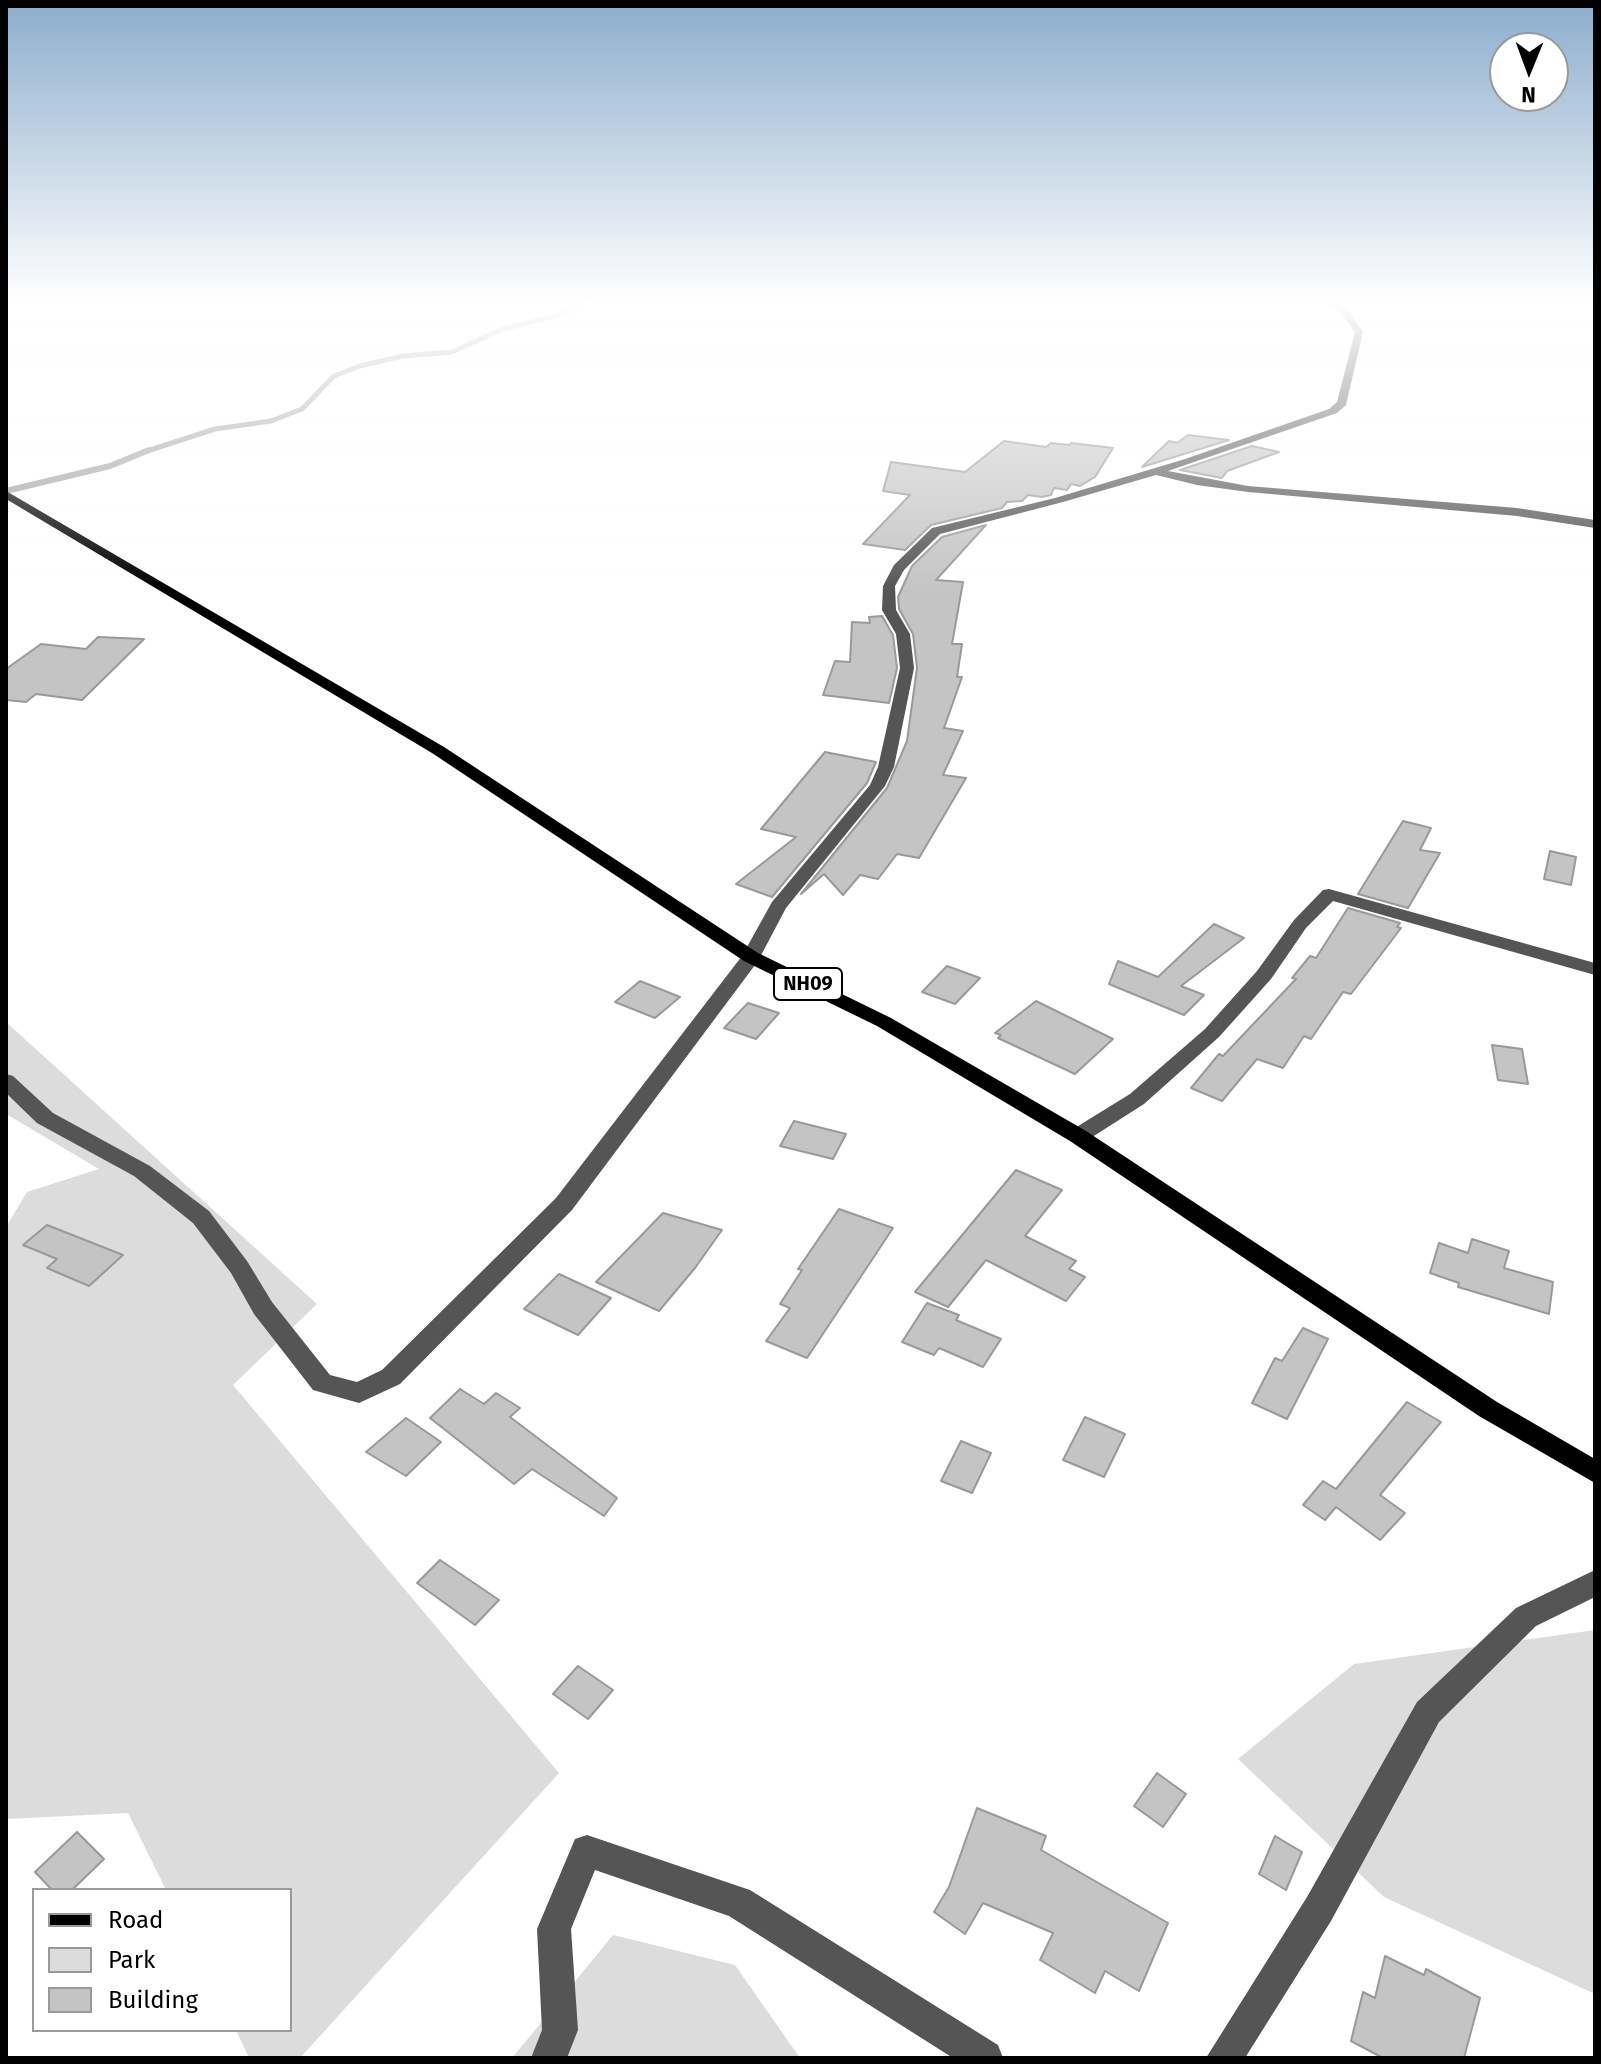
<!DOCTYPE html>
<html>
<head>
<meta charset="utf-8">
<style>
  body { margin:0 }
  #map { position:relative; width:1601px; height:2064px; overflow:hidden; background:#fff; font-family:"Fira Sans",sans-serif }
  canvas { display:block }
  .frame { position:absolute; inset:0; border:8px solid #000; pointer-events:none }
  .legend { position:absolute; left:32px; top:1888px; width:260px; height:144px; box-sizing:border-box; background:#fff; border:2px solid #999; margin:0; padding:10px 14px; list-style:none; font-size:24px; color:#000 }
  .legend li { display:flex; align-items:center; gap:16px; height:40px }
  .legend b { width:40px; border:2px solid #999 }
  .north { position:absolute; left:1489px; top:32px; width:80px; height:80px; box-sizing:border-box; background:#fff; border:2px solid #999; border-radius:50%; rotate:181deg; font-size:22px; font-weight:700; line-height:32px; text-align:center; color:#000 }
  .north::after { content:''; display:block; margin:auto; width:28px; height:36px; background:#000; clip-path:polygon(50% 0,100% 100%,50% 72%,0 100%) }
</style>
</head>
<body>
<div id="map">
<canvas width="1601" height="2064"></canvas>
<div class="frame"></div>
<ul class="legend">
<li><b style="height:10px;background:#000"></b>Road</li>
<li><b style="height:22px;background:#dcdcdc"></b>Park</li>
<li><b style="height:22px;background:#c4c4c4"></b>Building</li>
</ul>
<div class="north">N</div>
</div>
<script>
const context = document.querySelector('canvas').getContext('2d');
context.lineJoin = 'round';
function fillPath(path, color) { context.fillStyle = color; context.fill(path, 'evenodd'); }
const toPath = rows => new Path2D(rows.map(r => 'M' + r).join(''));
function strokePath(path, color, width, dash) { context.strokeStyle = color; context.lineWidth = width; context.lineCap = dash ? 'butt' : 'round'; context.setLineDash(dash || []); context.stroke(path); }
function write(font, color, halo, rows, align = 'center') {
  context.font = font + ' "Fira Sans",sans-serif'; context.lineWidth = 7; context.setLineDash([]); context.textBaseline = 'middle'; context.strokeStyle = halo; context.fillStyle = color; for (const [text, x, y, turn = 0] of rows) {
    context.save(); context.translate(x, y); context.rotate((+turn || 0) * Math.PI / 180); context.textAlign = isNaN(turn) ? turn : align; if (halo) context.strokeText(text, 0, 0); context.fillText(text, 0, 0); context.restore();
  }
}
fillPath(toPath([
  [6,1022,317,1304,233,1385,559,1773,300,2058,249,2058,236,2030,290,2030,290,1890,166,1890,128,1813,6,1819,6,1227,27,1192,99,1169,6,1114],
  [1595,1630,1595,1994,1384,1897,1238,1759,1354,1664],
  [613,1935,735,1965,800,2058,512,2058]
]), '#dcdcdc');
strokePath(toPath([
  [144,452,215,429,271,421,302,409,334,376,360,366,403,356,452,352,503,329,558,315,584,303]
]), '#a3a3a3', 5);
strokePath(toPath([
  [6,491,110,466,149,450]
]), '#a3a3a3', 6);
const building = toPath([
  [1188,435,1229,440,1142,467,1169,441,1177,443,1188,435],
  [1004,441,1046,447,1051,443,1070,445,1071,443,1113,448,1095,477,1080,486,1071,484,1067,490,1054,488,1051,495,1042,497,1028,495,1022,501,1007,502,1002,508,931,525,905,550,863,544,910,495,883,491,891,462,965,472,1004,441],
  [1252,446,1279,452,1227,471,1222,478,1180,470,1252,446],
  [986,525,936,580,963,582,952,644,962,644,957,677,962,677,944,728,963,731,943,775,966,778,919,858,897,854,878,879,860,875,843,895,824,874,801,894,887,788,907,741,917,668,913,634,899,609,898,597,912,566,942,537,986,525],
  [882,616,893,635,897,668,889,703,823,695,835,661,850,662,852,622,870,623,869,617,882,616],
  [98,637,144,639,82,700,36,694,26,702,6,700,6,669,41,644,86,649,98,637],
  [825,752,876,762,867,783,772,897,736,884,796,837,761,829,825,752],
  [1403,821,1431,828,1420,850,1440,853,1408,908,1358,894,1403,821],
  [1550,851,1576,857,1571,885,1544,879,1550,851],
  [1348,908,1400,923,1397,927,1401,928,1351,994,1343,992,1311,1039,1304,1036,1283,1068,1257,1059,1222,1101,1191,1088,1219,1054,1223,1056,1296,979,1292,978,1310,956,1316,958,1348,908],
  [1214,924,1244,938,1181,986,1204,995,1184,1015,1109,984,1118,961,1158,977,1214,924],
  [947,966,980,978,955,1004,922,992,947,966],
  [640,981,680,997,655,1018,615,1002,640,981],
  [1036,1001,1113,1039,1075,1074,998,1038,1001,1035,995,1033,1036,1001],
  [748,1003,779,1013,756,1039,724,1028,748,1003],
  [1492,1045,1522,1049,1528,1084,1498,1080,1492,1045],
  [794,1121,846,1134,833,1159,780,1146,794,1121],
  [1016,1170,1062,1190,1025,1236,1076,1261,1069,1269,1085,1277,1066,1301,986,1260,948,1307,915,1292,1016,1170],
  [839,1209,893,1228,807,1358,766,1341,790,1308,780,1304,802,1270,798,1269,839,1209],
  [663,1213,722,1230,695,1268,659,1311,596,1282,663,1213],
  [47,1225,123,1255,89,1286,47,1268,57,1259,23,1245,47,1225],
  [1472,1239,1509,1251,1504,1268,1553,1282,1549,1314,1458,1287,1459,1283,1430,1273,1439,1243,1468,1253,1472,1239],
  [559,1274,611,1298,578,1335,524,1309,559,1274],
  [927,1303,959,1315,956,1320,1001,1339,983,1367,939,1348,934,1355,902,1342,927,1303],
  [1303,1328,1328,1339,1287,1419,1252,1403,1275,1358,1282,1361,1303,1328],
  [460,1389,484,1404,496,1393,520,1408,510,1417,617,1498,604,1516,532,1469,514,1484,430,1418,460,1389],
  [1407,1402,1441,1422,1380,1495,1405,1513,1380,1540,1336,1507,1325,1520,1303,1505,1323,1481,1336,1489,1407,1402],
  [1085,1417,1125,1434,1104,1477,1063,1460,1085,1417],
  [406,1418,441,1442,406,1476,366,1452,406,1418],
  [961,1441,991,1453,972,1493,941,1481,961,1441],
  [440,1560,499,1600,475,1625,417,1583,440,1560],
  [578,1666,613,1690,588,1719,553,1694,578,1666],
  [1157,1773,1186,1794,1163,1827,1134,1806,1157,1773],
  [977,1808,1046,1836,1041,1850,1168,1923,1139,1991,1105,1971,1095,1993,1040,1960,1053,1933,983,1903,965,1934,934,1912,949,1887,977,1808],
  [77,1832,104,1859,72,1890,52,1890,35,1872,77,1832],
  [1275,1836,1302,1852,1286,1890,1259,1874,1275,1836],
  [1385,1956,1424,1975,1426,1969,1480,1998,1464,2058,1383,2058,1351,2041,1363,1992,1375,1998,1385,1956]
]);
fillPath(building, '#c4c4c4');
strokePath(building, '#999', 2);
fillPath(toPath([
  [1325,303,1336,303,1348,310,1363,332,1346,405,1337,413,1168,471,1248,486,1517,508,1595,520,1595,528,1517,516,1248,492,1197,485,1156,475,1063,502,940,534,904,570,895,586,896,610,910,634,914,668,894,767,885,786,786,908,758,961,572,1210,400,1384,359,1403,313,1390,254,1314,231,1273,193,1223,134,1176,37,1123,6,1093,6,1074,13,1076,53,1113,150,1166,209,1211,247,1261,272,1302,330,1375,357,1382,382,1370,556,1198,742,956,772,902,870,785,878,767,900,668,896,634,882,610,883,586,894,565,932,528,1055,498,1185,459,1329,409,1337,402,1355,332,1342,314,1325,303],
  [1329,889,1595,963,1595,975,1333,901,1306,928,1271,979,1219,1037,1144,1104,1086,1141,1070,1141,1067,1136,1070,1131,1130,1094,1205,1029,1257,971,1294,920,1323,890,1329,889],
  [1595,1570,1595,1597,1536,1626,1439,1722,1331,1921,1245,2058,1206,2058,1307,1897,1417,1702,1516,1608,1595,1570],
  [587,1835,750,1890,998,2045,1003,2058,953,2058,729,1916,595,1870,571,1929,578,2030,567,2058,531,2058,542,2030,537,1929,575,1839,587,1835]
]), '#555');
fillPath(toPath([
  [6,491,444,747,758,953,891,1018,1086,1131,1497,1402,1595,1459,1595,1483,1479,1416,1070,1141,877,1026,744,961,432,753,6,499,6,491]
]), '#000');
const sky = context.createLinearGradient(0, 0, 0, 592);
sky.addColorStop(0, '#8cadcc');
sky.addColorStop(0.51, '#fff');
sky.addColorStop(1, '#ffffff00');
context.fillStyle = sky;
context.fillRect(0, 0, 1601, 592);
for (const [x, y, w] of [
  [808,984,68]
]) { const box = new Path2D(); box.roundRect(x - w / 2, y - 16, w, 32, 6); context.fillStyle = '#fff'; context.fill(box); strokePath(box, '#000', 2); }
write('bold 20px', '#000', null, [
  ["NH09",808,984]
]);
</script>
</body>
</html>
